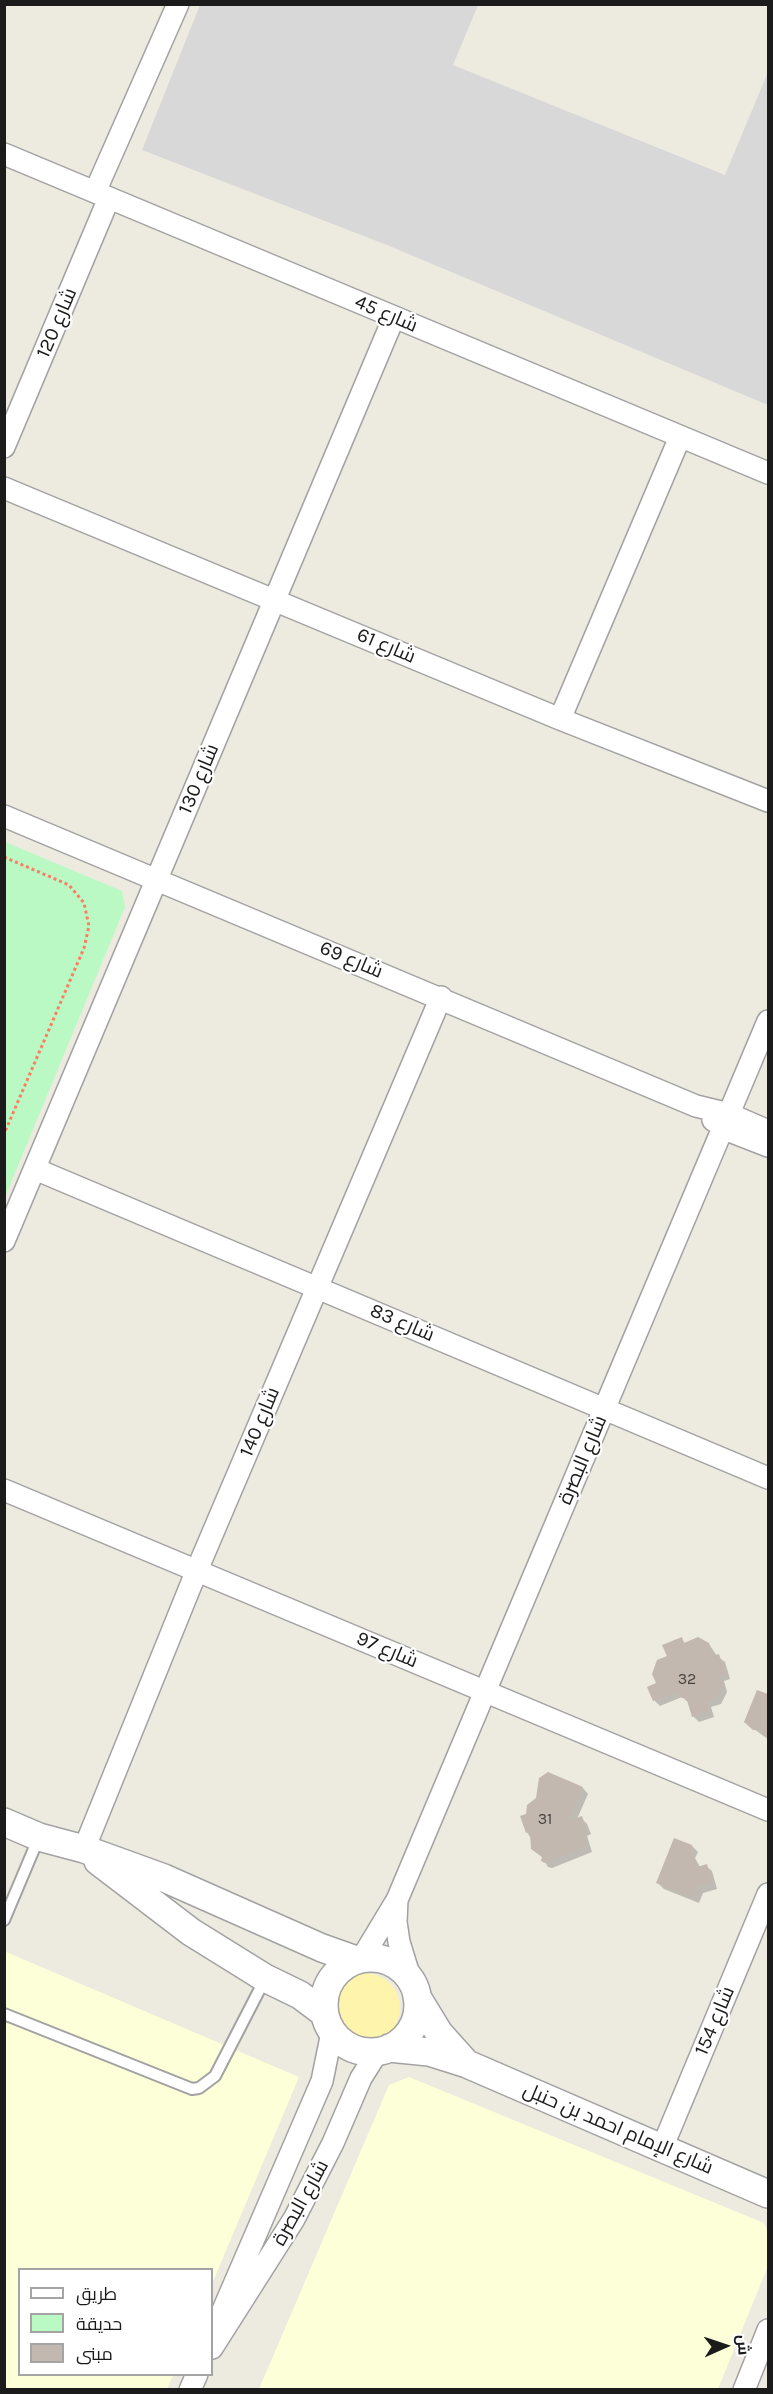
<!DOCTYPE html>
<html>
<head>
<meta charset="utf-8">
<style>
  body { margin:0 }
  #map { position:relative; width:773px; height:2394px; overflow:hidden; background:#edeae0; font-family:Karla,Cairo,sans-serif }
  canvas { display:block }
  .frame { position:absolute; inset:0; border:6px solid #1b1b1b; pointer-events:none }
  .legend { position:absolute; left:18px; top:2268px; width:195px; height:108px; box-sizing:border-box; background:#fff; border:2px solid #a4a4a4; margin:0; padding:8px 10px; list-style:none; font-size:18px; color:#1b1b1b }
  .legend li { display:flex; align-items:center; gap:12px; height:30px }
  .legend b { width:30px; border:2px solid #a4a4a4 }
  .north { position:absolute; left:695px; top:2316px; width:60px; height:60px; -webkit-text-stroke:4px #fff; paint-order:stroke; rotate:87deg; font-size:16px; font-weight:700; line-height:24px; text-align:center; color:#1b1b1b }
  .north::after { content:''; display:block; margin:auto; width:21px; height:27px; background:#1b1b1b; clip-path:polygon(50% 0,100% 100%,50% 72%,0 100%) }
</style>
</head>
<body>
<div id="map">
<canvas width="773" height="2394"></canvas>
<div class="frame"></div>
<ul class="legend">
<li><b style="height:8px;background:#fff"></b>طريق</li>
<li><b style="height:16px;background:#bbf9c4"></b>حديقة</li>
<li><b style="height:16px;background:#c2b8b0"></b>مبنى</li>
</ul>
<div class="north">ش</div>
</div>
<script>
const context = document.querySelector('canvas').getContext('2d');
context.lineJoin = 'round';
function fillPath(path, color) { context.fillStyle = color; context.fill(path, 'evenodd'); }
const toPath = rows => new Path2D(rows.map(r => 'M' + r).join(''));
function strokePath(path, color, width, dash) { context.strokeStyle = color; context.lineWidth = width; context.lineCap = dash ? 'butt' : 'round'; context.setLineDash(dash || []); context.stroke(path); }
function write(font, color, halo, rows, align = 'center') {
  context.font = font + ' Karla,Cairo,sans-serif'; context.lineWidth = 4.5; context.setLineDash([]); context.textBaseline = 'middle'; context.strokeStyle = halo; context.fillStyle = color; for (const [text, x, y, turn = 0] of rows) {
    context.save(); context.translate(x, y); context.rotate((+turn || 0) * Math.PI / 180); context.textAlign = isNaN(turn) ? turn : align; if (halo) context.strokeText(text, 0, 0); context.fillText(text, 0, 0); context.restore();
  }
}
fillPath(toPath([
  [200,5,478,5,453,65,725,175,768,72,768,405,387,245,142,150]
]), '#d9d8d8');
fillPath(toPath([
  [4,1951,299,2077,212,2284,212,2270,20,2270,20,2374,173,2375,167,2389,5,2389],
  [409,2077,764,2223,768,2232,768,2266,718,2389,259,2389,389,2085]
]), '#fcffd7');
fillPath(toPath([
  '330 2008a35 35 0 1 1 70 0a35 35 0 1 1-70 0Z'
]), '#fff4ac');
fillPath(toPath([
  [5,842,122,891,125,907,5,1197]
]), '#bbf9c4');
fillPath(toPath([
  [681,1639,686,1644,709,1644,717,1656,725,1662,730,1679,724,1681,727,1692,721,1704,711,1707,714,1717,699,1722,693,1716,690,1704,682,1697,660,1706,654,1700,669,1657],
  [758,1692,768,1696,768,1739,751,1727],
  [583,1788,588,1794,577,1819,581,1818,587,1824,591,1834,587,1836,592,1852,552,1868,548,1867,527,1832],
  [675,1840,692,1846,698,1852,695,1858,700,1867,706,1866,712,1871,717,1889,703,1893,699,1903,664,1889,658,1883]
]), '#0003');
fillPath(toPath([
  [682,1637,684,1643,698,1637,709,1643,713,1656,719,1654,725,1673,719,1675,722,1686,715,1699,706,1701,709,1711,692,1717,686,1697,682,1698,675,1692,653,1701,647,1687,656,1683,652,1674,657,1660,667,1656,662,1645],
  [757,1690,768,1694,767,1737,762,1735,762,1729,753,1730,744,1722],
  [548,1772,583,1787,568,1821,582,1816,586,1828,582,1830,587,1846,545,1863,541,1861,542,1857,531,1849,530,1832,526,1833,520,1816,526,1814,527,1805,536,1798,539,1778],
  [674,1838,692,1845,690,1852,693,1853,697,1867,707,1864,712,1883,697,1887,693,1898,656,1883]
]), '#c2b8b0');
const service = toPath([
  [4,1920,39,1837],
  [4,2014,192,2089,199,2088,215,2076,265,1979]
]);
const minor = toPath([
  [4,154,768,473],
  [95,192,178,4],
  [4,447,109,198],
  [4,488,560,719,768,801],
  [560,719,680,437],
  [4,816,696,1106,729,1114,768,1131],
  [713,1120,732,1132,768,1146],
  [35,1169,768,1478],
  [4,1241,394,317],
  [4,1490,768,1810],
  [84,1849,197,1570,441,997],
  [397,1900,396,1922,399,1942,411,1981],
  [362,1958,397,1900,768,1021],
  [662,2148,768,1894],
  [217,2324,322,2081,332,2032],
  [212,2348,294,2219,333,2143,361,2078,378,2051],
  [190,2390,197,2374],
  [744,2390,768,2330]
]);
const tertiary = toPath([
  [4,1822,39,1837,84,1849,164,1878,322,1948,356,1960],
  [98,1861,191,1932,265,1978,300,1995,324,2013],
  '324 2005a47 47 0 1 1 94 0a47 47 0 1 1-94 0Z',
  [417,1997,439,2033,464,2061],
  [389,2048,429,2052,467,2064,768,2194]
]);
strokePath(service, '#a2a2a2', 14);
strokePath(minor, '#a2a2a2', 24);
strokePath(tertiary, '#a2a2a2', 30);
strokePath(toPath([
  [4,857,69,885,84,903,89,926,84,948,4,1134]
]), '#fb7d64', 3, [3, 3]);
strokePath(service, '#fff', 10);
strokePath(minor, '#fff', 21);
strokePath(tertiary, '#fff', 27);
write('16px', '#454240', null, [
  ["32",687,1679],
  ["31",545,1819]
]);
write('20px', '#1b1b1b', '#fff', [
  ["شارع 45",386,314,23],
  ["شارع 120",57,323,-67],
  ["شارع 61",386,646,23],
  ["شارع 130",199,779,-67],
  ["شارع 69",351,960,23],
  ["شارع 83",402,1323,23],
  ["شارع 140",260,1422,-67],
  ["شارع البصرة",583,1460,-67],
  ["شارع 97",387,1650,23],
  ["شارع 154",715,2021,-67],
  ["شارع الإمام احمد بن حنبل",618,2129,23],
  ["شارع البصرة",301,2203,-61]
]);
</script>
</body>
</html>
